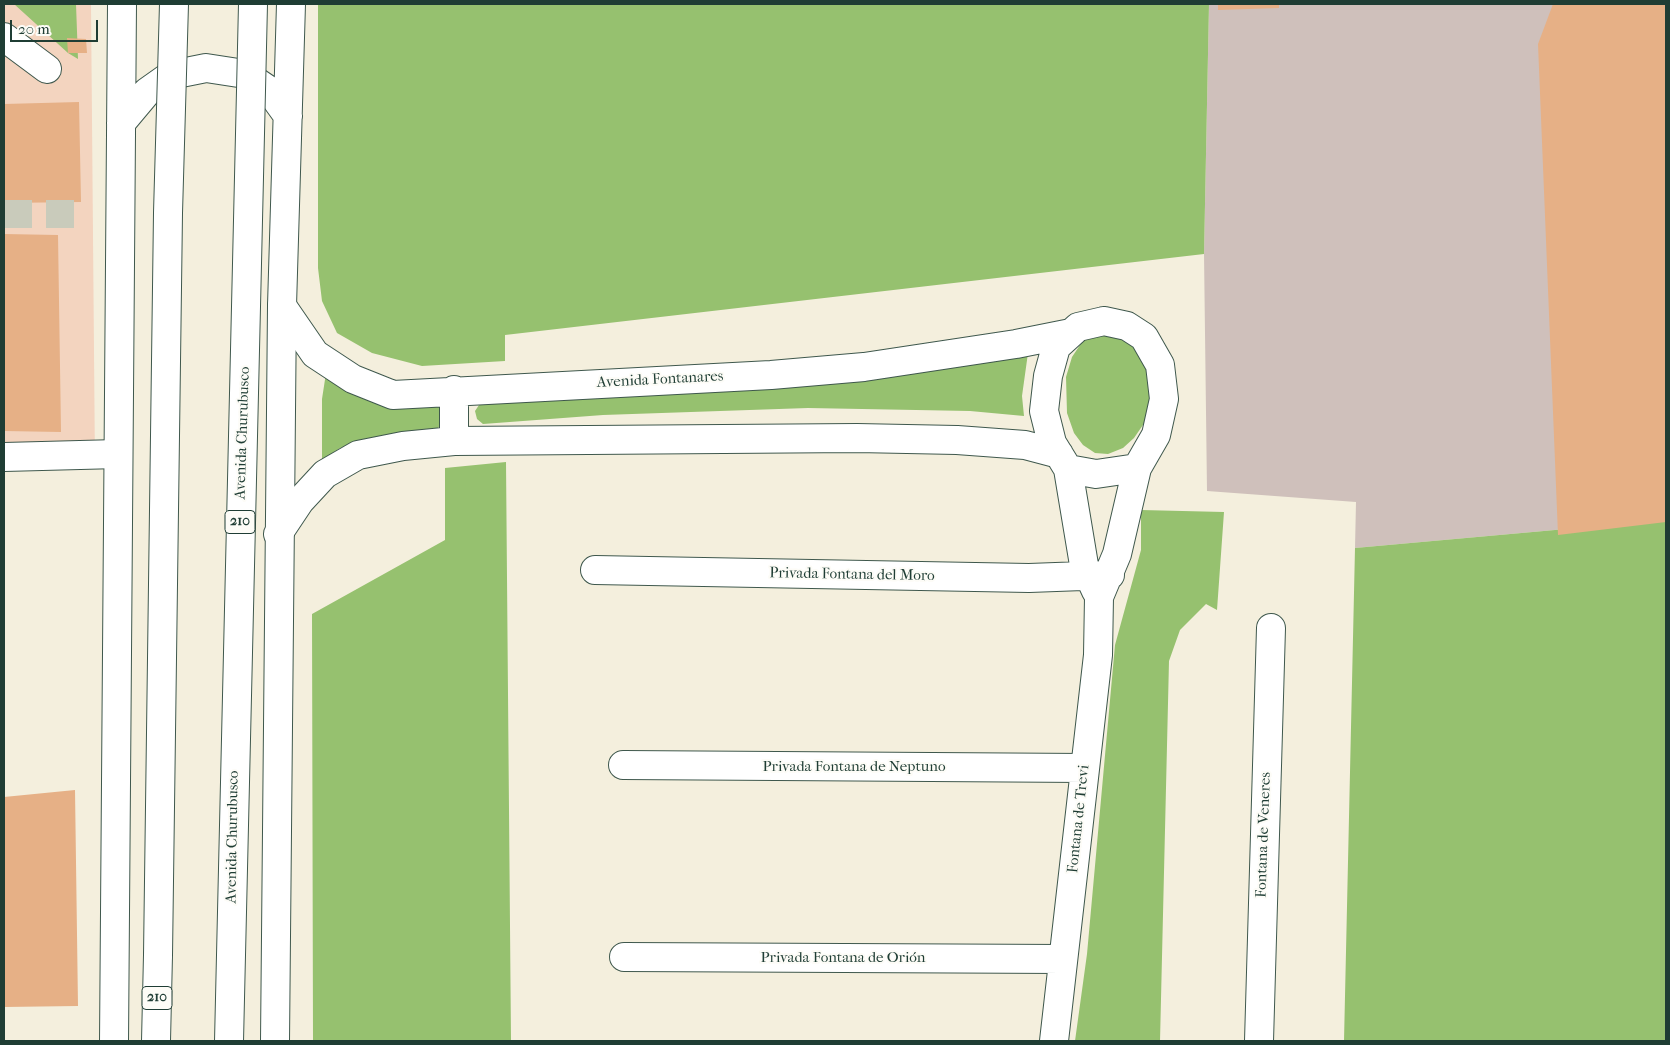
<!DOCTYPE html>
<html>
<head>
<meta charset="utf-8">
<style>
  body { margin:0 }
  #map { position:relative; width:1670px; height:1045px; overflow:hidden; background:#f4efdd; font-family:"IM FELL French Canon",serif }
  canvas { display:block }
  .frame { position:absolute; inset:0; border:5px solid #1f3d34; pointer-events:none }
  .scale { position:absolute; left:10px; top:20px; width:88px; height:22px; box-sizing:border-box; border:2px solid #1f3d34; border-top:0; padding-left:6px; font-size:15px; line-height:18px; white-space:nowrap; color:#1f3d34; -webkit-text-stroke:4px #fdfcf7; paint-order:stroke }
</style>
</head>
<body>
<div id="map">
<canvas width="1670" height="1045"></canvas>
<div class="frame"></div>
<div class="scale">20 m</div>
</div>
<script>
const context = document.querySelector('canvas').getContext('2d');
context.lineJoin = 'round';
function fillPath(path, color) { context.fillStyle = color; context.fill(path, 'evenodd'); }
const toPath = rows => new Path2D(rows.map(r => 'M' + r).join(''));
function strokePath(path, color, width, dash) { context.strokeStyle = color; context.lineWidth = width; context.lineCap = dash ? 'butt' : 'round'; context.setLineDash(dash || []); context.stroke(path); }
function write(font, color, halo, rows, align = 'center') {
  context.font = font + ' "IM FELL French Canon",serif'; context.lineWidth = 4; context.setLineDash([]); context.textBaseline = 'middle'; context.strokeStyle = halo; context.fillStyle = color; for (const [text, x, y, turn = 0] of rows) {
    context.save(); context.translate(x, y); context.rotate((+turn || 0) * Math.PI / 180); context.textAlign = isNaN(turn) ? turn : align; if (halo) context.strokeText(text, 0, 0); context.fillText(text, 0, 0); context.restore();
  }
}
fillPath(toPath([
  [4,4,91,4,95,467,4,466]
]), '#f3d4bf');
fillPath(toPath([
  [1209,4,1666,4,1666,520,1355,548,1356,502,1207,491,1204,254]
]), '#cfc0bb');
fillPath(toPath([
  [14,4,76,4,78,59,68,53],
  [318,4,1209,4,1204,254,505,335,505,361,422,366,372,353,337,333,322,301,318,268],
  [1120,327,1147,363,1152,403,1145,422,1134,438,1123,448,1108,454,1095,453,1083,445,1074,433,1067,413,1066,377,1072,357,1084,339],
  [1028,353,1022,396,1024,416,970,411,808,408,603,415,483,424,477,419,475,411,481,402,534,402,706,392,809,383],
  [326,373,441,405,444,424,436,429,365,440,340,448,322,460,322,399],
  [506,462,511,1041,313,1041,312,614,445,540,445,468],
  [1141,510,1224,512,1217,610,1206,604,1180,630,1169,661,1160,1041,1075,1041,1087,954,1115,645,1141,550],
  [1666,520,1666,1041,1344,1041,1355,548]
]), '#96c16f');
fillPath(toPath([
  [1218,4,1279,4,1279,8,1218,10],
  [1553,4,1666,4,1666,522,1558,535,1538,44],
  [67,38,86,39,87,53,68,53],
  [79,102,81,202,4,203,4,104],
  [4,234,58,235,61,432,4,431],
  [75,790,78,1006,4,1007,4,797]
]), '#e6b086');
strokePath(toPath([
  [4,214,82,214]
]), '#c9cbbb', 28, [28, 14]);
const minor = toPath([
  [4,37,47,69],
  [282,306,315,354,353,379,393,395,771,375,864,367,1016,344,1071,333],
  [1104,321,1127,326,1144,337,1160,365,1164,399,1156,435,1137,468,1096,474,1068,469,1052,443,1044,411,1048,376,1056,347,1078,327,1104,321],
  [454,390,454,441],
  [4,457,118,454],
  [1068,469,1084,565,1096,591],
  [278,534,300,501,325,474,358,455,403,446,454,441,857,438,957,440,1025,445,1059,454],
  [595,570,1029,578,1110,575],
  [623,765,1085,768],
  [624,957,1063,959],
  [1054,1041,1098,655,1099,597,1117,554,1137,468],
  [1259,1041,1271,628]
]);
const major = toPath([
  [121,123,147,92,171,75,206,68,245,74,270,91,288,116],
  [114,1041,122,4],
  [275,1041,282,306,291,4]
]);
const highway = toPath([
  [156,1041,158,955]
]);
strokePath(minor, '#3f584d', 30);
strokePath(major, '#3f584d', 30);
strokePath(highway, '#3f584d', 30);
strokePath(minor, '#fff', 28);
strokePath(major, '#fff', 28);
strokePath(highway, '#fff', 28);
const highwayBridge = toPath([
  [158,955,168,213,174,4],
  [229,1041,253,4]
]);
strokePath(highwayBridge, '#3f584d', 30, []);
strokePath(highwayBridge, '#fff', 28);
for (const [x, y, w] of [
  [240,522,30],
  [157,998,30]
]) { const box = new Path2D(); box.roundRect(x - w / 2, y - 11.5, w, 23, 4); context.fillStyle = '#fdfcf7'; context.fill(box); strokePath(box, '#1f3d34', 1); }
write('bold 14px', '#1f3d34', null, [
  ["210",240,522],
  ["210",157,998]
]);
write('15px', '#1f3d34', '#fdfcf7', [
  ["Avenida Fontanares",660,380,-3],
  ["Avenida Churubusco",243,433,-88],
  ["Privada Fontana del Moro",852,575,1],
  ["Privada Fontana de Neptuno",854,767],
  ["Fontana de Trevi",1079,819,-84],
  ["Fontana de Veneres",1264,835,-88],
  ["Avenida Churubusco",233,837,-89],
  ["Privada Fontana de Orión",843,958]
]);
</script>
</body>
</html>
